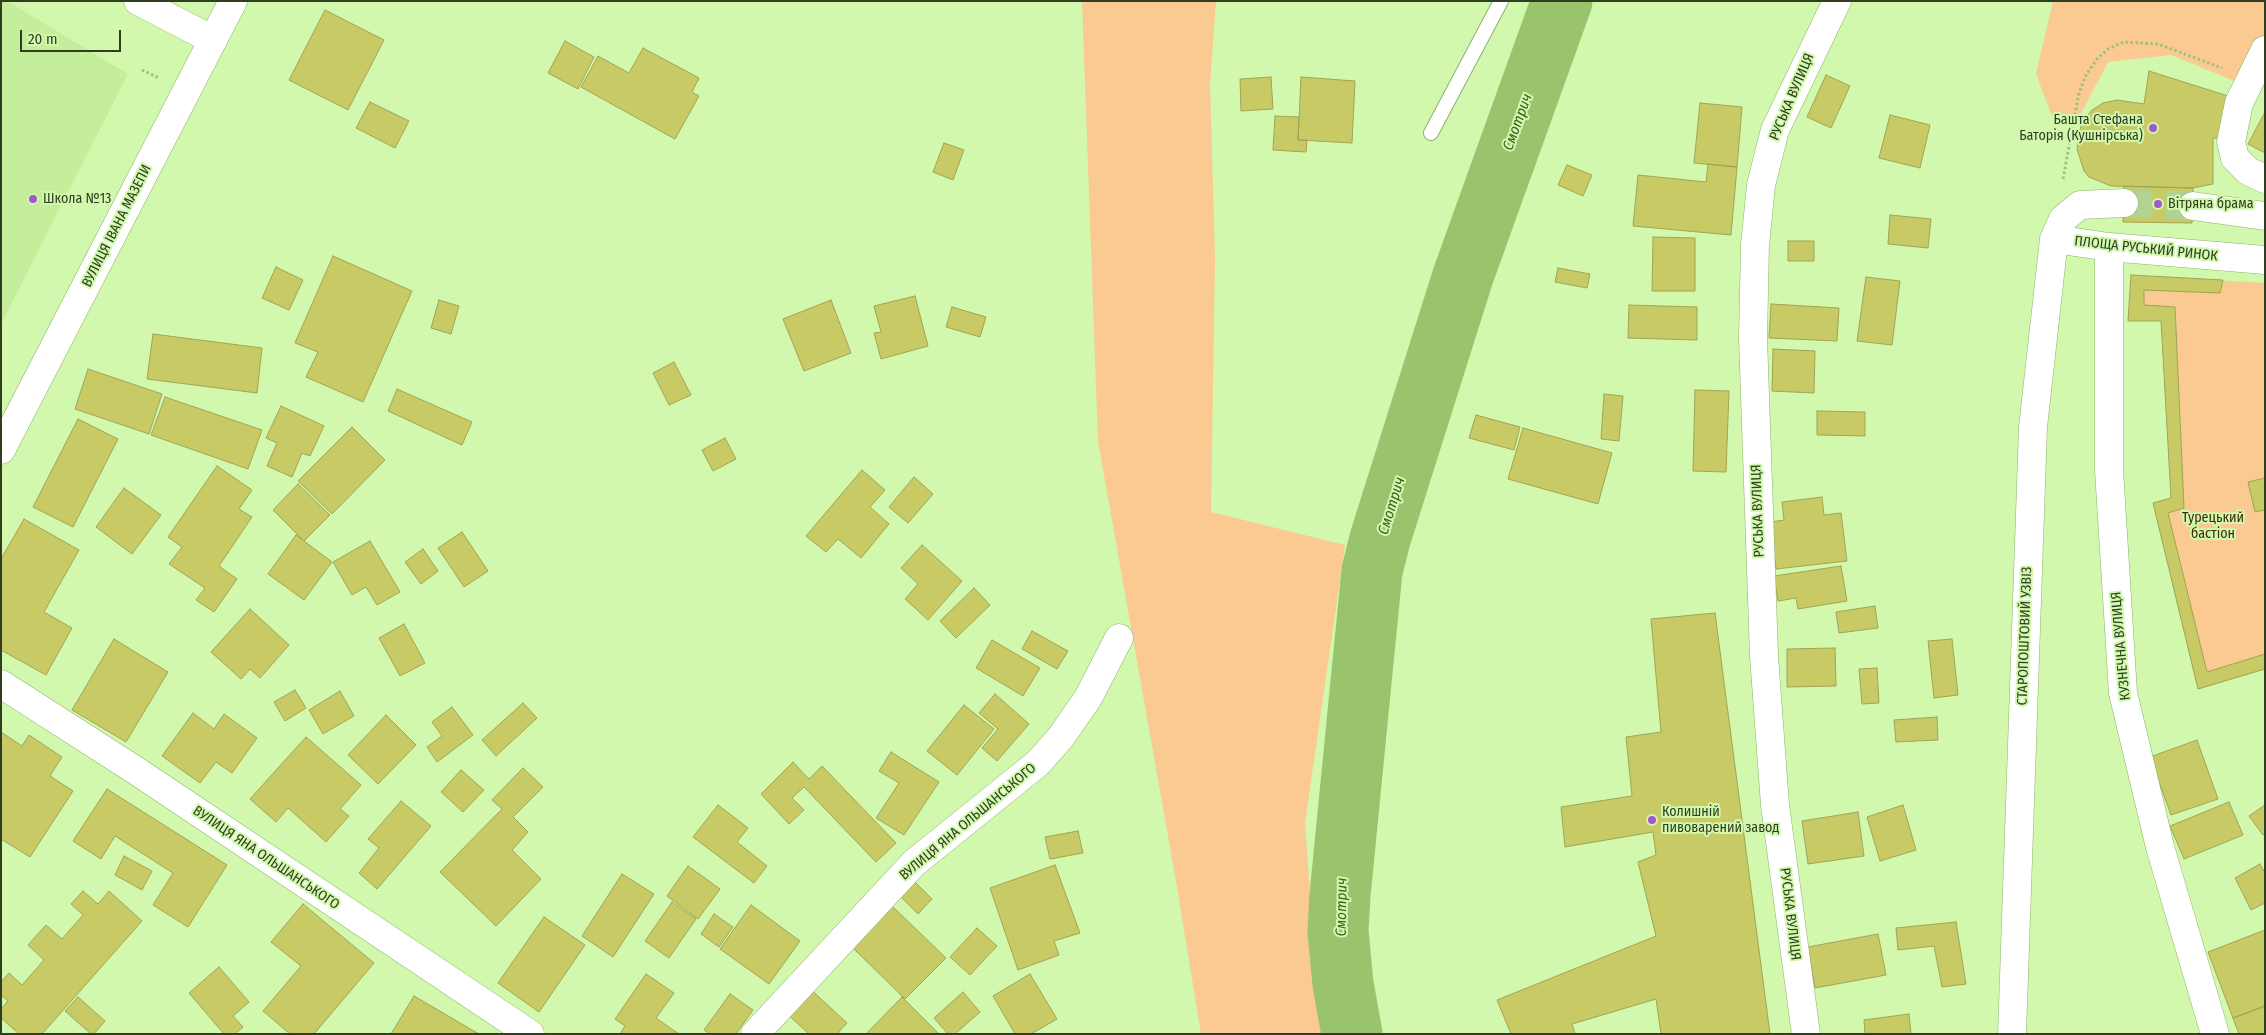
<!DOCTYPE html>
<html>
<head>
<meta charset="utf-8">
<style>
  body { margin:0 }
  #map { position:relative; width:2266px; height:1035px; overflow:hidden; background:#d1f8ad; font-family:"Fira Sans Condensed",sans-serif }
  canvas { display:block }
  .frame { position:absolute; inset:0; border:2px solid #2f3e20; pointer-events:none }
  .scale { position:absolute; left:20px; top:30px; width:101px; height:22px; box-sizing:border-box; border:2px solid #2f3e20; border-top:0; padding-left:6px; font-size:15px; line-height:18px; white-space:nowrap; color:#2f3e20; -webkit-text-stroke:4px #d1f8ad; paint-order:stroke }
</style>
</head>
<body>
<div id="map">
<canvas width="2266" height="1035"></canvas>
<div class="frame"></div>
<div class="scale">20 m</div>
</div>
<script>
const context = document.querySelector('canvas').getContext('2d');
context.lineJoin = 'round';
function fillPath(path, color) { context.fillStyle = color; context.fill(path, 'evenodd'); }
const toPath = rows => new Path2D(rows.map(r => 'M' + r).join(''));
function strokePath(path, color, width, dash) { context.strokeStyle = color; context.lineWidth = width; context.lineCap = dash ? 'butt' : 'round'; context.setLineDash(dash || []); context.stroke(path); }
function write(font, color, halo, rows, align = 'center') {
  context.font = font + ' "Fira Sans Condensed",sans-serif'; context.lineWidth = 4; context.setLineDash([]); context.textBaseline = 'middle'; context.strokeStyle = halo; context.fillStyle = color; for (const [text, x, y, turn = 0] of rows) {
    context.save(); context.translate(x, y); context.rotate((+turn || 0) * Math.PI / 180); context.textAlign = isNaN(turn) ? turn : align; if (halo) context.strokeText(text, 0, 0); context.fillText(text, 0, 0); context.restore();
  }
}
fillPath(toPath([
  [1,1,7,1,128,74,1,324]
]), '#c4ed9c');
fillPath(toPath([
  [1082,1,1216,1,1210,84,1215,257,1211,512,1345,545,1305,823,1319,1022,1322,1034,1201,1034,1177,887,1098,441],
  [2053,1,2265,1,2265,34,2237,82,2171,55,2108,62,2077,121,2051,114,2036,74],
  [2131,275,2265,283,2265,669,2198,689,2153,503,2171,498,2162,321,2128,321]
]), '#faca92');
strokePath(toPath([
  [1352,1034,1343,984,1338,931,1340,895,1372,571,1380,539,1463,276,1562,1]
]), '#99c46d', 61);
const building = toPath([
  [325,10,384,40,348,110,289,80,325,10],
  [565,41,594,57,578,89,548,73,565,41],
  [643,48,699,78,692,92,699,96,675,139,581,87,598,56,629,73,643,48],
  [2149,71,2228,96,2224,139,2213,138,2213,184,2193,188,2111,186,2089,177,2084,171,2077,149,2078,135,2083,121,2092,110,2103,103,2117,100,2144,104,2149,71],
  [1826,75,1850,86,1831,128,1807,117,1826,75],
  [1271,77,1273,109,1241,111,1240,79,1271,77],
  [1301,77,1355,81,1352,143,1298,140,1301,77],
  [370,102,409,121,395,148,356,128,370,102],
  [1700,103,1742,107,1737,167,1694,163,1700,103],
  [2265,112,2265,153,2248,144,2265,112],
  [1890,115,1930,125,1920,168,1879,158,1890,115],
  [1275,116,1299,117,1298,140,1307,140,1306,152,1273,150,1275,116],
  [944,143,964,150,953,180,933,172,944,143],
  [1708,164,1737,167,1731,235,1633,226,1638,175,1706,182,1708,164],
  [1567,165,1592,175,1583,196,1558,185,1567,165],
  [2124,186,2193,188,2192,223,2123,222,2124,186],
  [1890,215,1931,219,1928,248,1888,244,1890,215],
  [1653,237,1695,238,1695,291,1652,291,1653,237],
  [1788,241,1814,241,1814,261,1788,261,1788,241],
  [333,256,412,291,363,402,306,377,318,352,295,343,333,256],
  [276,267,303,280,289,310,262,298,276,267],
  [1558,268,1590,274,1587,288,1555,282,1558,268],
  [2131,275,2223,280,2220,293,2144,290,2144,305,2175,307,2184,508,2168,513,2207,672,2265,654,2265,669,2198,689,2153,503,2171,498,2161,321,2128,321,2131,275],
  [1866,277,1900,281,1892,345,1857,341,1866,277],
  [915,296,928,346,881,359,874,333,881,332,874,306,915,296],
  [439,300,459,306,451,334,431,328,439,300],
  [831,300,851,353,804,371,783,319,831,300],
  [1771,304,1839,308,1837,341,1769,338,1771,304],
  [1629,305,1697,307,1697,340,1628,338,1629,305],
  [952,307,986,317,980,337,946,327,952,307],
  [153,334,262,348,257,393,147,379,153,334],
  [1773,349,1815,351,1814,393,1772,391,1773,349],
  [674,362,691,395,669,405,653,373,674,362],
  [88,369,162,394,149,434,75,409,88,369],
  [397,389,472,422,462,445,388,411,397,389],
  [1695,390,1729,391,1726,472,1693,471,1695,390],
  [1604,394,1623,396,1619,441,1601,439,1604,394],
  [165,397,262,430,248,469,151,435,165,397],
  [281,406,324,426,310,456,302,453,292,477,267,466,277,443,266,438,281,406],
  [1817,411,1865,412,1865,436,1817,435,1817,411],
  [1476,415,1520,427,1514,450,1469,438,1476,415],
  [78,419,118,439,73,527,33,507,78,419],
  [352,427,385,460,332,514,298,481,352,427],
  [1523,428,1612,453,1598,504,1508,479,1523,428],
  [725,438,736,459,713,471,702,450,725,438],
  [217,466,252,490,239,509,252,517,219,566,237,579,214,612,196,600,205,588,169,564,182,547,168,537,217,466],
  [862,470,885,490,870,507,889,524,861,558,838,539,826,552,806,536,862,470],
  [914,477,933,494,908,523,889,507,914,477],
  [2265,478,2265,510,2255,512,2248,482,2265,478],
  [298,484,330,515,304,541,273,510,298,484],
  [124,488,161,515,132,554,96,527,124,488],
  [1822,497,1824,515,1841,513,1847,561,1776,569,1770,522,1784,520,1782,502,1822,497],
  [24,519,79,550,44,612,72,628,46,675,1,650,1,559,24,519],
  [462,532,488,571,464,587,438,548,462,532],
  [296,535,332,562,304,600,268,574,296,535],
  [370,541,400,592,377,605,366,587,352,595,333,562,370,541],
  [922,545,962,581,928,620,905,599,918,584,901,568,922,545],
  [423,549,438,571,421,584,405,562,423,549],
  [1841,566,1847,601,1798,609,1796,598,1778,601,1774,576,1841,566],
  [974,588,990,605,956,638,940,621,974,588],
  [1875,606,1878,628,1839,633,1836,612,1875,606],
  [250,609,289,645,260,678,250,669,241,679,211,652,250,609],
  [1715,613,1770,1034,1661,1034,1656,999,1572,1024,1575,1034,1511,1034,1497,1000,1656,936,1638,862,1656,855,1653,832,1565,847,1561,807,1632,796,1626,737,1661,732,1651,619,1715,613],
  [404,624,425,663,400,676,379,638,404,624],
  [1032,631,1068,651,1057,669,1022,649,1032,631],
  [114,639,168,672,126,742,72,710,114,639],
  [1952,639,1958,695,1934,698,1928,641,1952,639],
  [992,640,1040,668,1023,696,976,668,992,640],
  [1835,648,1836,686,1787,687,1787,649,1835,648],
  [1877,668,1879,703,1862,704,1859,669,1877,668],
  [295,690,306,708,285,721,274,702,295,690],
  [340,691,354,716,323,734,309,710,340,691],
  [995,694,1029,724,997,761,982,748,998,729,979,713,995,694],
  [523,703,537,718,496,756,482,740,523,703],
  [964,705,994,729,957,775,927,751,964,705],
  [452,707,473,735,437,762,427,747,442,736,432,722,452,707],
  [193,713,214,729,224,714,257,738,232,773,216,762,200,783,162,756,193,713],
  [386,715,416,745,378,784,348,755,386,715],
  [1937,717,1938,740,1896,742,1894,720,1937,717],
  [1,732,22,746,29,735,62,757,50,776,73,791,30,857,1,839,1,732],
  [306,737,361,785,340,809,349,816,326,842,288,808,276,822,250,799,306,737],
  [2197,740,2218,799,2171,815,2150,757,2197,740],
  [891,752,939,782,904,835,876,818,899,783,879,771,891,752],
  [793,762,809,779,822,766,896,843,876,862,804,787,792,798,804,810,789,824,761,794,793,762],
  [523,768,543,787,513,817,528,832,512,850,541,879,496,926,440,872,502,809,492,800,523,768],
  [461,770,484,790,463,812,441,792,461,770],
  [107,789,227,865,188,927,153,905,173,873,115,836,101,859,73,841,107,789],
  [401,801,431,826,377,889,359,873,379,848,368,839,401,801],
  [2229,802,2243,835,2184,859,2170,826,2229,802],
  [718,805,748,828,737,842,767,866,754,883,693,837,718,805],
  [1903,805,1916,850,1880,861,1867,817,1903,805],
  [2265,805,2265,834,2263,835,2249,816,2265,805],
  [1858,812,1864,856,1808,864,1802,821,1858,812],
  [1078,831,1083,853,1050,859,1045,837,1078,831],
  [124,856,152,871,142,890,115,875,124,856],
  [2260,864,2265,873,2265,903,2251,910,2235,878,2260,864],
  [1055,865,1080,933,1054,941,1059,955,1018,970,990,888,1055,865],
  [688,866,720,889,698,919,667,896,688,866],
  [622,874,654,894,613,957,582,936,622,874],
  [915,882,932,899,918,914,901,897,915,882],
  [83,891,98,904,109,891,142,921,42,1034,19,1034,1,1018,1,1009,8,1001,1,995,1,982,9,973,22,985,44,960,28,945,46,925,62,939,83,915,71,904,83,891],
  [672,902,696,919,669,958,645,941,672,902],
  [303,904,374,963,314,1034,290,1034,263,1011,301,966,271,942,303,904],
  [751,905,800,941,769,984,720,949,751,905],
  [891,905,946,958,905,999,851,946,891,905],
  [714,914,733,927,719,947,701,934,714,914],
  [544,917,585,945,539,1012,498,983,544,917],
  [1956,922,1966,984,1942,987,1934,946,1898,950,1896,928,1956,922],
  [977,928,997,946,970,975,950,957,977,928],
  [2265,930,2265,1006,2233,1018,2208,952,2265,930],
  [1878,934,1886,975,1815,988,1808,947,1878,934],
  [219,967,249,1002,233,1016,243,1027,235,1034,224,1034,189,993,219,967],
  [646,974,674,993,656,1018,679,1034,620,1034,625,1026,615,1019,646,974],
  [1030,974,1057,1019,1031,1034,1015,1034,993,996,1030,974],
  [807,986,847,1023,837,1034,809,1034,784,1011,807,986],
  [963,992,980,1012,955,1034,948,1034,934,1018,963,992],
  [730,994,753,1010,736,1034,710,1034,704,1030,730,994],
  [414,996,479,1034,391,1034,414,996],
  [78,997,105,1021,94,1034,91,1034,65,1011,78,997],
  [902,997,939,1034,866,1034,902,997],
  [2265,1006,2265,1034,2239,1034,2233,1018,2265,1006],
  [1909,1014,1911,1034,1865,1034,1864,1020,1909,1014]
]);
fillPath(building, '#c7ca65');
strokePath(building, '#a1a453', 1);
strokePath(toPath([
  [2124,203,2193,206]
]), '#b1d391', 28, [28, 14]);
const service = toPath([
  [1431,133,1501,1]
]);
const minor = toPath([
  [138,1,213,40],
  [2265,50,2239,103,2231,142,2235,158,2248,171,2265,179],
  [2193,206,2265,216],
  [2054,239,2109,247,2265,260],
  [2109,247,2109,470,2123,693,2160,847,2215,1034],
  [1,684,135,770,530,1034],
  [755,1034,914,863,1038,763,1061,737,1088,698,1119,638],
  [1806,1034,1775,805,1764,656,1753,338,1755,245,1761,185,1775,130,1837,1],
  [2012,1034,2033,427,2054,239,2063,219,2080,205,2124,203]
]);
const tertiary = toPath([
  [1,450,233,1]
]);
strokePath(service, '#8eb26a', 16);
strokePath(minor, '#8eb26a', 29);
strokePath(tertiary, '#8eb26a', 29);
strokePath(toPath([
  [142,70,159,78],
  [2063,179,2079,93,2086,75,2097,59,2108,49,2124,42,2158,44,2222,68]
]), '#a0c083', 3, [2.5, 2.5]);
strokePath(service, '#fff', 14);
strokePath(minor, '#fff', 28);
strokePath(tertiary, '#fff', 28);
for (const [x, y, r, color] of [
  [2153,128,5,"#a059cd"],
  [33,199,5,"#a059cd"],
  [2158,204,5,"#a059cd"],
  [1652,820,5,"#a059cd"]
]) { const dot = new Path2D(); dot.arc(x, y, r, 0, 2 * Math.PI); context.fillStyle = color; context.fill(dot); strokePath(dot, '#d1f8ad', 2); }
write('14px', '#2f3e20', '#d1f8ad', [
  ["РУСЬКА ВУЛИЦЯ",1792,97,-67],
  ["ВУЛИЦЯ ІВАНА МАЗЕПИ",117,226,-63],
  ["ПЛОЩА РУСЬКИЙ РИНОК",2146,249,6],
  ["РУСЬКА ВУЛИЦЯ",1758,511,-92],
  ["СТАРОПОШТОВИЙ УЗВІЗ",2025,636,-88],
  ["КУЗНЕЧНА ВУЛИЦЯ",2121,646,-95],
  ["ВУЛИЦЯ ЯНА ОЛЬШАНСЬКОГО",968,822,-40],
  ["ВУЛИЦЯ ЯНА ОЛЬШАНСЬКОГО",266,858,34],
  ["РУСЬКА ВУЛИЦЯ",1790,914,83]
]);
write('14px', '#2f3e20', '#d1f8ad', [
  ["Башта Стефана",2143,120,"right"],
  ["Баторія (Кушнірська)",2143,136,"right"],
  ["Школа №13",43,199],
  ["Вітряна брама",2168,204],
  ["Колишній",1662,812],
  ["пивоварений завод",1662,828]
], 'left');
write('14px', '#432a05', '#d1f8ad', [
  ["Турецький",2213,518],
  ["бастіон",2213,534]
]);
write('italic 15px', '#405c20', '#d1f8ad', [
  ["Смотрич",1518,122,-70],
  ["Смотрич",1392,506,-73],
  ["Смотрич",1342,907,-89]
]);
</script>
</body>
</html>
